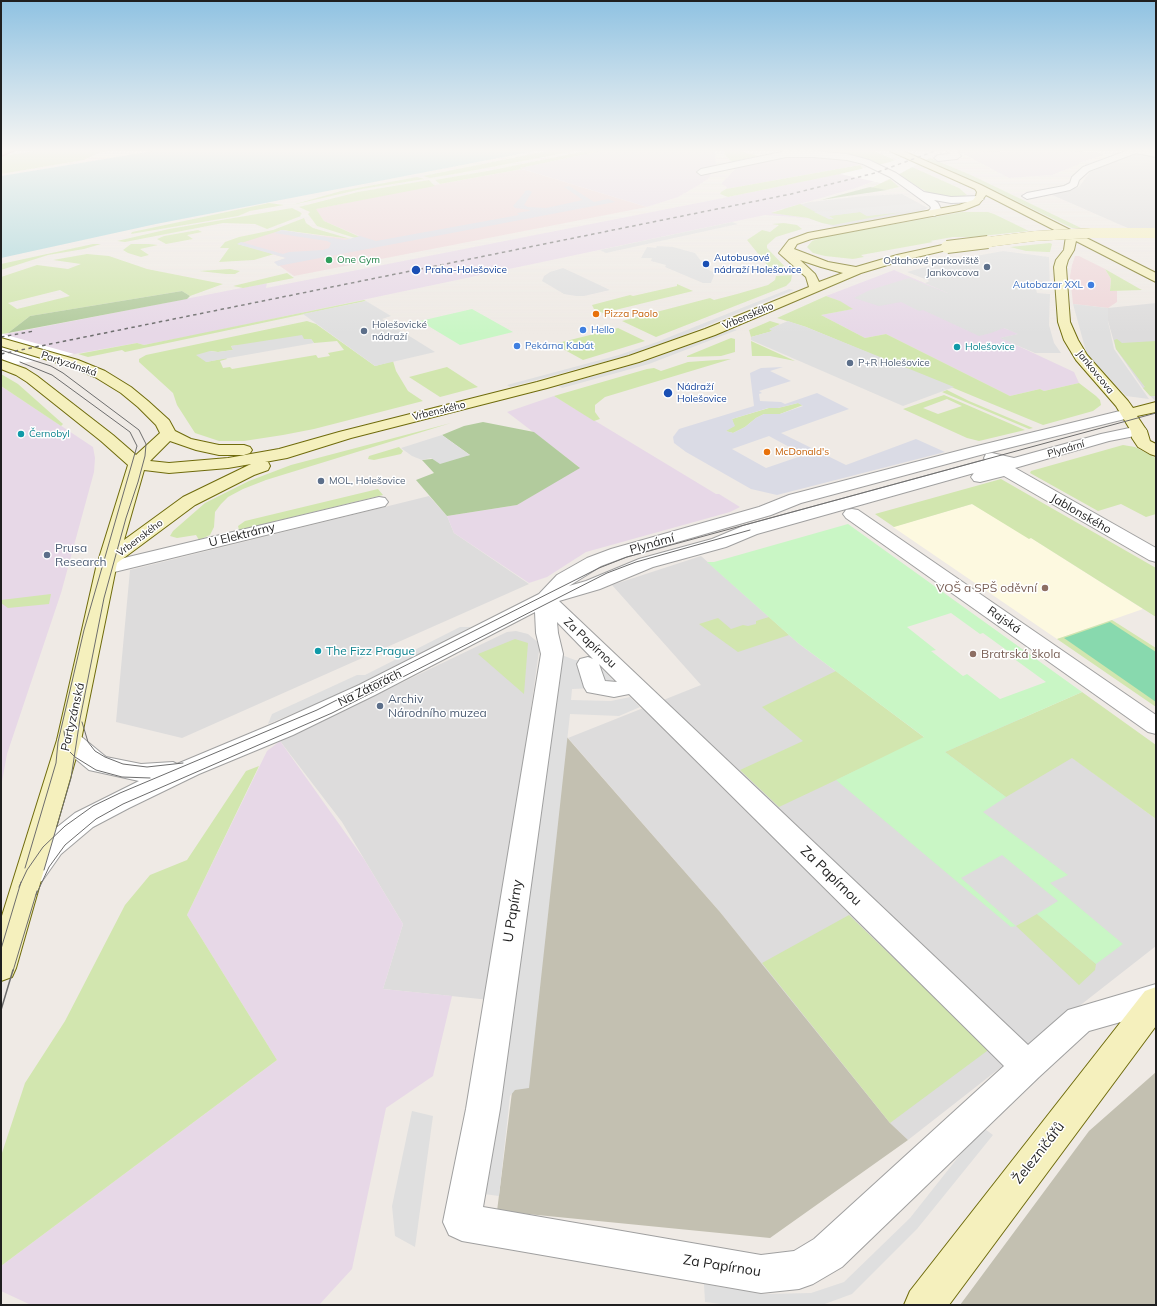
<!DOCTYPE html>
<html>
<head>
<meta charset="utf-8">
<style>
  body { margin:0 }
  #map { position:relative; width:1157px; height:1306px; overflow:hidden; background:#efeae5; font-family:Mulish,sans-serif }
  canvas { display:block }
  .frame { position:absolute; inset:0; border:2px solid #1f1f1f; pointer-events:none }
</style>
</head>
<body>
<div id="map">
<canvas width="1157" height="1306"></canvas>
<div class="frame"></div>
</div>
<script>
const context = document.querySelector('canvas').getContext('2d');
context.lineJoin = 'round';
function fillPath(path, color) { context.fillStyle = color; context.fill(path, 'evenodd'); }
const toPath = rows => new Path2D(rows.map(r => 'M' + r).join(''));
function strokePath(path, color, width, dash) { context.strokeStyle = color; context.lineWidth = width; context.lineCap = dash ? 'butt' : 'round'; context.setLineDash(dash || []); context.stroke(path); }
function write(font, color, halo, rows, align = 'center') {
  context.font = font + ' Mulish,sans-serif'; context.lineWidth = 3; context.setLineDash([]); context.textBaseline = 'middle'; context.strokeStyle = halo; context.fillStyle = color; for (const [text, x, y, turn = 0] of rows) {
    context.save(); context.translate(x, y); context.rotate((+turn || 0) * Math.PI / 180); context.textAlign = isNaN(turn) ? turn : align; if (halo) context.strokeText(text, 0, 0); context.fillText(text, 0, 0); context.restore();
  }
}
fillPath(toPath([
  [1138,153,1156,155,1156,228,1130,229,1050,194,1079,187,1090,172,1131,154],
  [902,194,928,208,920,212,835,227,782,209,810,202,864,196],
  [1156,303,1156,402,1143,388,1116,349,1108,321,1108,308],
  [429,496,447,516,454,533,529,584,182,738,116,722,130,570],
  [701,556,798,643,925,738,1020,719,1156,819,1156,946,908,1140,890,1123,720,912,568,738,701,685,612,585],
  [516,631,528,634,540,644,490,1000,383,989,403,924,342,822,280,741,507,632]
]), '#dddcdc');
fillPath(toPath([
  [522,169,647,207,294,276,274,262,286,258,233,243,273,230,351,239,359,236,324,221,315,209,440,184],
  [1075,256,1079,256,1105,269,1111,279,1110,291,1117,291,1117,302,1108,308,1073,304,1070,276,1072,265]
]), '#eed6d9');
fillPath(toPath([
  [600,151,715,151,716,164,709,178,699,185,678,197,647,207,519,168],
  [918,151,943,151,923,162,856,188,772,212,815,220,794,217,765,215,201,334,144,345,137,343,1,367,1,335,267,283,266,288,728,197,876,166],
  [958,151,1097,152,1104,155,1079,163,1080,164,1052,175,1009,178],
  [789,156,813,156,849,160,860,165,726,189,727,187,721,184,735,169,733,168],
  [894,270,1021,324,1004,328,1019,334,1001,338,1074,372,1079,383,1044,391,1040,389,1010,396,886,334,865,338,821,315,852,309,839,301,826,296],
  [1,386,93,447,95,458,94,472,61,593,7,754,1,787],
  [554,396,716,494,719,494,740,507,730,512,586,552,547,577,529,583,454,533,447,516,517,505,579,467,507,412],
  [280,741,364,859,403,924,383,989,452,996,433,1076,386,1108,352,1269,319,1305,31,1305,1,1291,1,1266,277,1060,187,915,267,751]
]), '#e7d8e7');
fillPath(toPath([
  [972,504,1029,538,1031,538,1143,609,1057,639,893,527]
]), '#fdf9e0');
fillPath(toPath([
  [558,727,720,912,890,1123,908,1140,770,1238,497,1211],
  [1156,1072,1156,1305,960,1305,1089,1131]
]), '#c3c0b1');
fillPath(toPath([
  [35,151,108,151,98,153,84,160,1,174,1,156],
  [547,151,575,151,460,173,430,178,423,176],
  [585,151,600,151,520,168,522,169,440,184,435,180,493,170],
  [725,151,739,151,759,156,732,162,724,154],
  [804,151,874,151,908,166,883,167],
  [930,158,971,175,1081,228,1072,228,991,189,926,160],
  [860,165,863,169,840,174,728,197,720,194,721,192,726,189],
  [912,167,959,188,967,195,963,197,952,197,932,195,898,175],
  [417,177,424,179,362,189,292,205,341,191],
  [890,179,899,187,886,190,871,188],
  [429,180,435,186,316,209,324,221,360,237,355,238,317,226,308,214,310,212,299,207,358,192],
  [269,203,284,205,250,211,238,216,131,234,132,232],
  [800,204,829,219,828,216,860,212,867,216,902,212,833,225,822,223,808,218,771,213],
  [292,208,300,212,302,214,300,215,301,216,267,229,255,224,223,223,125,242,117,241,169,229],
  [962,212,988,212,994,214,1029,231,972,237,953,237,930,241,933,242,861,255,864,257,853,259,825,256,813,253,807,247,812,241,823,237],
  [304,218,306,223,313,228,351,239,282,230,238,244,274,254,254,260,219,262,229,248,220,248,225,242,239,237,273,230],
  [784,223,797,225,802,229,776,237,767,245,767,248,790,272,775,272,772,271,747,240,762,230,770,232,779,225,772,224],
  [198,230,202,232,187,235,193,239,166,244,157,239,164,236],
  [1050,243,1052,244,1050,252,1047,252,1026,251,1010,247],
  [93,244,101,244,84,249,48,255,1,270,1,264],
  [131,244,149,244,158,245,140,249,149,255,141,257,128,253,123,250],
  [87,254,109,256,147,269,223,284,190,296,182,291,30,316,8,333,1,334,1,277,37,265,68,269,81,264,53,260],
  [60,290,70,296,17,309,8,303],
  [230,269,240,271,235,274,226,274,199,271],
  [1105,269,1140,289,1142,290,1110,291,1111,279],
  [287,273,294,278,243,288,233,286],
  [792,275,791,281,786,286,656,337,622,321,710,298,714,300,737,294,768,285,775,280,776,276],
  [677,284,693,291,603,313,594,309,592,305,630,295,633,296,677,286],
  [826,296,840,301,853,309,821,315,865,338,886,334,1010,396,1040,389,1044,391,1079,383,1096,396,1100,400,1101,405,1093,411,1043,425,806,327,777,318],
  [364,300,366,301,125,352,122,350,88,357,78,354,137,343,144,345],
  [307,321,316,324,375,366,393,361,396,371,408,391,423,401,314,429,283,435,244,441,219,441,195,433,177,405,173,393,139,362,139,359,146,355],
  [311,339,314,343,337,341,344,350,328,353,330,356,318,358,316,355,232,369,230,367,223,368,220,361,227,359,226,358,206,362,210,351,218,352,233,350,231,346],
  [770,321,780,324,770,329,773,331,751,337,749,330],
  [618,328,645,341,583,360,554,344],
  [731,338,735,339,735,352,721,356,687,357,687,356],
  [1117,339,1122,343,1156,341,1156,396,1150,396,1143,388,1145,387,1116,349,1114,340],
  [751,341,795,361,770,356,752,356],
  [731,359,605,397,595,405,595,412,600,419,594,421,554,396,647,369,654,368,661,371,688,362],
  [447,367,478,387,440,397,409,377],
  [1,374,18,384,63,424,61,426,1,386],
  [947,390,969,401,1033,428,1029,429,942,392],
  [944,395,1025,430,979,441,967,438,903,409],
  [947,399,962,406,938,414,923,408],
  [798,403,803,405,780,414,764,414,756,418,745,427,733,433,725,431,734,426,732,419,769,408,778,408],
  [451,423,266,480,243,489,228,497,221,504,215,512,214,527,210,535,199,540,196,535,177,538,170,536,173,531,205,503,249,481,291,465],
  [1123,445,1135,447,1156,458,1156,514,1146,517,1121,504,1098,511,1030,473,1031,471],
  [399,447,403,451,401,454,374,460,368,459,369,456],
  [1001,479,1156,568,1156,617,1031,538,1029,539,972,504,894,527,875,514],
  [378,489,383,495,239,530,238,526,245,521],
  [51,594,49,604,8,608,1,603,1,600],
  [769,617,789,635,738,652,699,624,718,618,731,629,743,625,748,626,756,624,756,621],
  [1112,620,1156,648,1156,707,1057,639],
  [515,639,528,643,524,694,478,654],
  [836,671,925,738,779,807,740,770,803,741,762,707],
  [1082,692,1156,745,1156,819,1072,758,1006,797,945,752],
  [259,766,187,915,277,1060,1,1266,1,1156,25,1083,65,1021,125,905,150,875,187,860,246,771],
  [1037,914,1096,964,1095,970,1079,985,1016,926],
  [849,915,987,1048,987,1051,890,1123,762,963]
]), '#d2e6af');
fillPath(toPath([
  [870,187,887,190,821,200],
  [182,291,190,296,187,299,8,333,30,316],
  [483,422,534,432,580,468,517,505,447,516,416,480,434,473,422,460,470,455,442,435,464,426]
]), '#b2cb9d');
fillPath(toPath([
  [472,309,513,332,460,345,420,321],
  [848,524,1082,692,945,752,1006,797,983,812,1068,875,1050,883,1123,944,1096,964,1037,914,1058,901,1002,855,961,878,1016,926,1011,927,836,780,924,737,798,643,707,562,714,562],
  [951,613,980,634,983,633,1016,657,1013,658,1046,682,1000,699,967,674,963,676,931,651,936,650,907,627]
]), '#c9f6c5');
fillPath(toPath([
  [1110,622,1156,652,1156,702,1064,638]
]), '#88d9ae');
fillPath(toPath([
  [1141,154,1156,158,1139,166,1117,161],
  [919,203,922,208,902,212,867,216,860,212,829,216,834,219,829,219,814,212],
  [732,222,738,224,606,253,600,250],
  [657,246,673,247,671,252,673,247,695,253,707,269,715,273,711,283,703,283,665,267,666,265,651,261,652,258,641,258,647,247,656,248],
  [1003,251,1049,257,1050,290,1036,289,1037,293,1050,294,1049,325,1054,343,1061,353,1035,353,1000,338,1018,334,1004,328,991,333,979,336,923,310,919,311,901,302,879,306,854,298,870,290,909,278,952,295,925,283,930,281,907,272,943,262],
  [563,268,574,273,610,290,584,296,576,296,564,294,542,281,544,276,550,272],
  [789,289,794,290,672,340,623,357,510,387,507,385,619,355,657,342],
  [366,301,391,316,382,319,435,352,375,366,303,314],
  [1073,304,1108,308,1108,321,1114,349,1149,399,1126,396,1087,355],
  [788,321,806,327,954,387,903,406,751,340,751,337,772,331,769,329],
  [732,329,737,330,649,364,562,388,558,386,646,361],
  [302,335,304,339,311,339,314,343,206,362,196,355,210,351,218,352,233,350,231,346],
  [442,435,470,455,440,464,431,458,422,460,412,456,401,448],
  [460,627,471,627,369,679,323,701,268,724,272,714,357,675,365,675,368,678,365,675],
  [559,654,575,660,595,661,620,687,572,689,571,700,611,701,630,697,640,707,619,716,570,714,529,1088,515,1090,510,1096,499,1196,469,1192],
  [412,1111,433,1116,415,1247,395,1236,392,1206],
  [982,1127,993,1135,917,1229,852,1294,822,1305,729,1305,705,1302,704,1284,763,1294,811,1293,844,1282,910,1218]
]), '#dfdfdf');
fillPath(toPath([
  [569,186,594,202,608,199,615,202,278,266,274,262,286,258,237,244,241,242,283,254,289,252,323,250,329,248,331,243,327,241,274,233,282,230,345,240,360,236,376,241,519,215,517,213,529,211,530,210,515,208,513,206,525,192,524,191,529,190,532,192,524,205,528,207,546,208,583,200,564,187],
  [783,367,770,371,791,381,759,391,762,393,759,394,760,401,781,402,785,404,817,393,849,409,781,433,846,465,916,439,945,452,777,495,751,489,686,452,674,443,673,437,679,429,754,406,750,373,761,368],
  [798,403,803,406,780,414,764,414,756,418,745,427,733,433,726,431,735,426,732,419,768,408,778,408],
  [769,436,804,455,766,468,732,449]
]), '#dadbe5');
fillPath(toPath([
  [153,151,535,151,156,224,1,258,1,176]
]), '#a9d6da');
fillPath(toPath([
  [918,151,943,151,881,183,840,174,890,162],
  [3,334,74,354,1,367,1,335]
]), '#fff');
const minor = toPath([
  [786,151,813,151,847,154,869,160,896,173,924,192,951,197,979,196,984,199,979,202,951,203,934,200,938,203,941,209,935,216,927,216,926,214,931,208,930,206,890,177,863,164,847,160,813,157,786,157,701,175,697,172,701,169,786,151],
  [947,151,957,151,961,156,957,159,938,161,934,158,938,155,950,154,947,151],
  [1126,151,1156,151,1156,157,1136,153,1089,171,1079,180,1077,186,1070,190,1027,199,1022,196,1027,193,1064,186,1070,183,1072,177,1083,167,1126,151],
  [1128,409,1133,411,1136,414,1133,417,984,454,801,503,771,515,625,557,601,566,569,586,586,581,639,559,712,539,743,526,985,460,984,458,986,454,992,453,1014,458,1101,434,1139,426,1145,428,1147,431,1145,434,1109,441,1015,468,1156,548,1156,562,1149,560,1004,476,980,482,974,481,971,477,974,473,999,466,757,534,726,547,653,567,600,589,559,601,1028,1045,1068,1010,1156,984,1156,1012,1089,1031,1039,1077,842,1267,813,1284,799,1289,761,1293,462,1241,449,1235,443,1222,466,1109,541,654,536,633,535,612,375,695,293,735,199,774,129,808,93,827,61,854,42,881,32,884,22,881,18,873,41,840,75,813,139,781,89,770,60,746,57,740,60,734,69,732,78,734,106,757,141,764,173,762,177,764,275,723,359,685,539,594,557,575,587,558,611,549,759,507,789,495,973,447,1128,409],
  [557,622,593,659,588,657,580,659,577,664,584,687,587,692,614,697,629,694,1004,1066,814,1239,794,1251,761,1255,483,1207,500,1109,563,654,558,633,557,622],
  [599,664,617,682,605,681,599,664],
  [379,497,385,498,388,502,385,506,106,574,99,572,96,568,99,564,379,497],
  [852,509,858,510,1156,715,1156,734,1148,732,846,518,843,514,846,510,852,509]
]);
const secondary = toPath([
  [890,151,903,151,981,185,1156,273,1156,282,1152,280,1076,241,1074,250,1068,260,1066,267,1070,322,1078,340,1087,355,1128,401,1133,408,1156,402,1156,412,1137,416,1147,431,1150,441,1156,444,1156,456,1150,454,1138,447,1132,438,1131,431,1116,406,1076,360,1064,340,1058,322,1054,267,1056,260,1064,250,1066,236,986,195,979,204,964,210,811,239,797,244,794,249,828,262,856,267,897,255,947,244,952,247,951,249,904,260,861,273,715,335,639,362,547,388,351,438,287,458,265,462,268,462,270,466,268,470,254,475,195,505,117,563,81,740,16,968,12,977,1,981,1,919,57,740,96,568,128,465,101,441,27,382,16,375,1,369,1,360,26,369,37,376,113,435,136,455,160,433,156,425,138,407,121,393,95,377,68,366,1,346,1,338,78,360,105,371,131,387,148,401,169,420,175,431,191,439,219,445,244,445,250,447,252,450,250,453,244,455,219,455,196,450,170,441,150,461,169,463,228,458,279,449,339,432,537,382,629,356,705,329,809,287,806,277,779,253,789,240,808,233,959,205,973,200,976,196,977,192,975,189,890,151],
  [800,260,821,267,843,273,819,282,815,274,800,260],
  [251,464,183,497,124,540,144,470,169,473,228,468,251,464],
  [1156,987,1156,1026,949,1305,904,1305,910,1291,1145,991,1156,987]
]);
const trunk = toPath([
  [1,151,13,151,1,156,1,151]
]);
strokePath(minor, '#a0a0a0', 2);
strokePath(secondary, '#6f6b0c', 2);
strokePath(trunk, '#cf307f', 2);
fillPath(minor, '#fff');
fillPath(secondary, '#f5f0bd');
fillPath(trunk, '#ecaca8');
strokePath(toPath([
  [1,350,51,366,63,373,139,430,146,444,145,456,138,482,126,518,104,598,80,719,71,778,44,870],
  [20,362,52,375,130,432,137,446,84,630,58,742,56,763,25,868],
  [82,722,88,742,95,751,105,757,123,764,147,767,183,763],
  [64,731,66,748,75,757,96,770,122,777,150,778],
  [19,887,27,870,43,847,65,826,93,806,120,793,317,710,599,568,627,557,1156,413],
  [36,895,49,867,65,845,96,819,123,804,332,713,607,573,636,562,750,530],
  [1,949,21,882],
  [13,971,37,891]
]), '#6d6d6d', 1);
strokePath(toPath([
  [1,1010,13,970]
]), '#6d6d6d', 1.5);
strokePath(toPath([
  [1,337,34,331],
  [1,354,791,194,875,173,935,151]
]), '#6d6d6d', 1.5, [3.5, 3.5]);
const secondaryBridgeFar1 = toPath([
  [980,243,1035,236,1091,233,1156,233]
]);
const secondaryBridge = toPath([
  [947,247,988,242]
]);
strokePath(secondaryBridgeFar1, '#6f6b0c', 10, []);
strokePath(secondaryBridge, '#6f6b0c', 14, []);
strokePath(secondaryBridgeFar1, '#f5f0bd', 10);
strokePath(secondaryBridge, '#f5f0bd', 12);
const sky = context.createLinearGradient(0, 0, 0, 334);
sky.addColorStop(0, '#8fc2e2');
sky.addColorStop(0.45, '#f8f6f3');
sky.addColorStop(1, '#f8f6f300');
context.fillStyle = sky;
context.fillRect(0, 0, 1157, 334);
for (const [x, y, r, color] of [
  [329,260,4,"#2e9e5b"],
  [706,264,4,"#1a4fb4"],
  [987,267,4,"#5c6f8a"],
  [416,270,5,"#1a4fb4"],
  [1091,285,4,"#3f7fe0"],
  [596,314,4,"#e8710a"],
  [583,330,4,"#3f7fe0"],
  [364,331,4,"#5c6f8a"],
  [517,346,4,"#3f7fe0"],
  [957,347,4,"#0f9aa8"],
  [850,363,4,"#5c6f8a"],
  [668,393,5,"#1a4fb4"],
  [21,434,4,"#0f9aa8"],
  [767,452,4,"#e8710a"],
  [321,481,4,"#5c6f8a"],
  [47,555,4,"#5c6f8a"],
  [1045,588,4,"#8d6e63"],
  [318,651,4,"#0f9aa8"],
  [973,654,4,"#8d6e63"],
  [380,706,4,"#5c6f8a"]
]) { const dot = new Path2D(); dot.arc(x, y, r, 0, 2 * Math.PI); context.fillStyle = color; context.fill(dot); strokePath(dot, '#fff', 1.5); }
write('10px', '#164399', '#fff', [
  ["Autobusové",714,258],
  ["nádraží Holešovice",714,270],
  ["Praha-Holešovice",425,270],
  ["Nádraží",677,387],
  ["Holešovice",677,399]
], 'left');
write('10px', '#27864d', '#fff', [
  ["One Gym",337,260]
], 'left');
write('10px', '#4e5e75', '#fff', [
  ["Odtahové parkoviště",979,261,"right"],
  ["Jankovcova",979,273,"right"],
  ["Holešovické",372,325],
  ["nádraží",372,337],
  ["P+R Holešovice",858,363],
  ["MOL, Holešovice",329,481]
], 'left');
write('10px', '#366cbe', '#fff', [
  ["Autobazar XXL",1083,285,"right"],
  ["Hello",591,330],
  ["Pekárna Kabát",525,346]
], 'left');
write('10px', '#c56008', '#fff', [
  ["Pizza Paolo",604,314],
  ["McDonald's",775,452]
], 'left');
write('10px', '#1f1f1f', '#fff', [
  ["Vrbenského",748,316,-23],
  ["Partyzánská",69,364,19],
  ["Jankovcova",1095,372,51],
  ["Vrbenského",439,411,-14],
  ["Plynární",1066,449,-16],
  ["Vrbenského",140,538,-37]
]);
write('10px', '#0d838f', '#fff', [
  ["Holešovice",965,347],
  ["Černobyl",29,434]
], 'left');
write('12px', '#1f1f1f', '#fff', [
  ["Jablonského",1081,514,30],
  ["U Elektrárny",242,535,-14],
  ["Plynární",652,544,-16],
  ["Rajská",1004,620,35],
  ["Za Papírnou",590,643,43],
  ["Na Zátorách",370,688,-26],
  ["Partyzánská",73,717,-77]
]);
write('12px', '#4e5e75', '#fff', [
  ["Prusa",55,548],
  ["Research",55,562],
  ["Archiv",388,699],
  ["Národního muzea",388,713]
], 'left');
write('12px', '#785e54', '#fff', [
  ["VOŠ a SPŠ oděvní",1037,588],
  ["Bratrská škola",981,654,"left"]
], 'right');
write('12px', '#0d838f', '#fff', [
  ["The Fizz Prague",326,651]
], 'left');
write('14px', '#1f1f1f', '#fff', [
  ["Za Papírnou",831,876,44],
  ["U Papírny",513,911,-81],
  ["Železničářů",1039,1153,-52],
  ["Za Papírnou",722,1266,9]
]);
</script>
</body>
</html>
